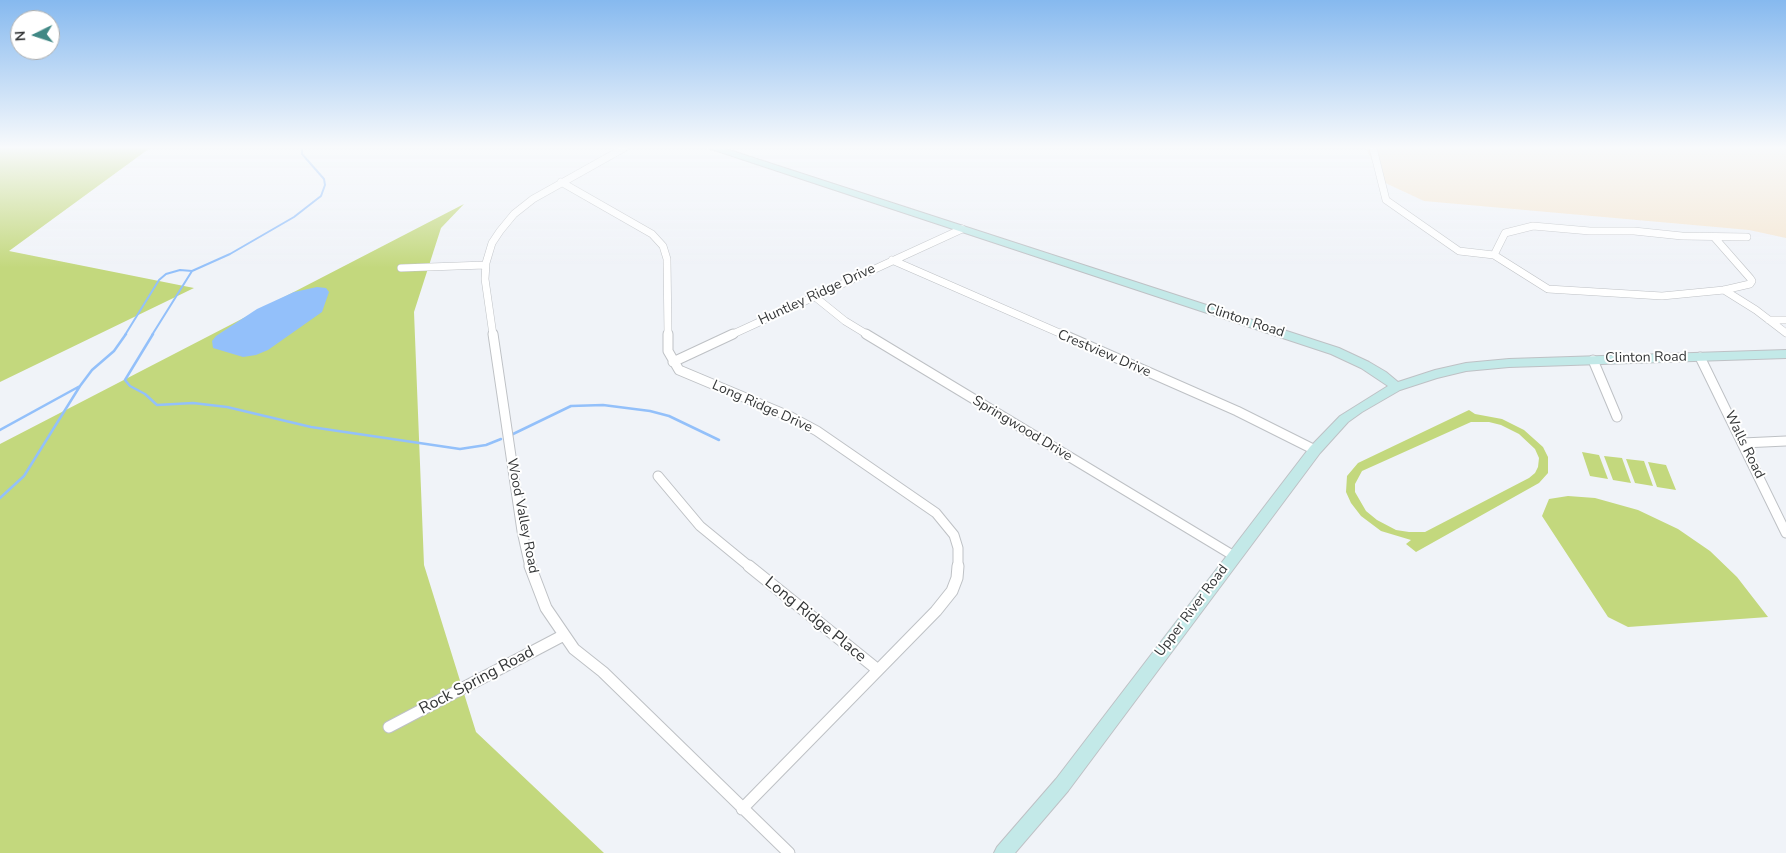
<!DOCTYPE html>
<html>
<head>
<meta charset="utf-8">
<style>
  body { margin:0 }
  #map { position:relative; width:1786px; height:853px; overflow:hidden; background:#f0f3f8; font-family:"Nunito Sans",sans-serif }
  canvas { display:block }
  .north { position:absolute; left:10px; top:10px; width:50px; height:50px; box-sizing:border-box; background:#fff; border:1px solid #aeafaf; border-radius:50%; rotate:266deg; font-size:14px; font-weight:700; line-height:20px; text-align:center; color:#353738 }
  .north::after { content:''; display:block; margin:auto; width:18px; height:22px; background:#418885; clip-path:polygon(50% 0,100% 100%,50% 72%,0 100%) }
</style>
</head>
<body>
<div id="map">
<canvas width="1786" height="853"></canvas>
<div class="north">N</div>
</div>
<script>
const context = document.querySelector('canvas').getContext('2d');
context.lineJoin = 'round';
function fillPath(path, color) { context.fillStyle = color; context.fill(path, 'evenodd'); }
const toPath = rows => new Path2D(rows.map(r => 'M' + r).join(''));
function strokePath(path, color, width, dash) { context.strokeStyle = color; context.lineWidth = width; context.lineCap = dash ? 'butt' : 'round'; context.setLineDash(dash || []); context.stroke(path); }
function write(font, color, halo, rows, align = 'center') {
  context.font = font + ' "Nunito Sans",sans-serif'; context.lineWidth = 4; context.setLineDash([]); context.textBaseline = 'middle'; context.strokeStyle = halo; context.fillStyle = color; for (const [text, x, y, turn = 0] of rows) {
    context.save(); context.translate(x, y); context.rotate((+turn || 0) * Math.PI / 180); context.textAlign = isNaN(turn) ? turn : align; if (halo) context.strokeText(text, 0, 0); context.fillText(text, 0, 0); context.restore();
  }
}
fillPath(toPath([
  [1366,148,1786,148,1786,238,1749,230,1424,201,1381,181]
]), '#f5e7d3');
fillPath(toPath([
  [0,148,150,148,9,251,194,288,0,382],
  [464,204,441,228,414,312,424,565,476,732,604,853,0,853,0,444],
  [1469,410,1475,414,1502,419,1524,430,1543,447,1548,457,1548,473,1539,483,1416,552,1406,544,1411,540,1381,531,1361,516,1351,503,1346,492,1347,476,1358,463],
  [1471,422,1489,422,1501,425,1519,434,1535,449,1539,458,1538,467,1535,473,1529,478,1425,532,1409,532,1396,530,1377,520,1366,511,1355,492,1355,484,1362,471],
  [1582,452,1599,455,1608,479,1590,476],
  [1604,456,1622,458,1631,483,1613,480],
  [1626,459,1644,461,1653,486,1635,483],
  [1648,462,1666,465,1676,490,1657,487],
  [1568,496,1595,498,1638,510,1678,529,1710,551,1737,577,1768,617,1628,627,1608,617,1542,516,1549,499]
]), '#c3d87d');
fillPath(toPath([
  [317,287,326,288,329,292,322,312,268,350,256,355,243,357,213,348,212,341,216,336,257,309,294,292]
]), '#93c0fa');
strokePath(toPath([
  [125,335,159,280,166,274,180,270,192,271,230,254,294,217,321,196,325,185,324,179,302,154,302,148],
  [152,335,192,271]
]), '#93c0fa', 2);
strokePath(toPath([
  [153,334,125,380,130,386,145,394,157,405,193,403,227,407,311,427,460,449,486,445,501,439],
  [0,430,80,386],
  [511,435,571,406,603,405,650,411,669,416,719,440],
  [0,498,24,476,80,386,92,370,114,351,126,334]
]), '#93c0fa', 2.5);
const streetFar2 = toPath([
  [1373,148,1386,200,1459,251,1494,255,1548,289,1662,296,1724,290,1750,284,1752,281,1750,278,1714,237],
  [561,182,652,234,663,246,667,259,668,335],
  [1494,255,1505,233,1533,226,1590,231,1634,231,1682,236,1747,237],
  [892,260,1064,335],
  [401,268,485,265],
  [1724,290,1756,310,1786,333],
  [814,296,845,321,868,335],
  [1769,320,1786,320],
  [493,335,485,279,486,263,492,243,500,231,514,214,533,199,624,148],
  [731,335,962,229]
]);
const streetFar1 = toPath([
  [493,334,522,531,530,567],
  [668,334,668,351,679,370,791,417,817,431,936,513,954,535,958,548,958,567],
  [866,334,1234,556],
  [1062,334,1237,411,1315,450],
  [1700,357,1786,533],
  [1593,360,1617,417],
  [673,362,733,334],
  [1743,443,1786,441],
  [658,476,700,526,750,567]
]);
const street = toPath([
  [530,566,546,608,574,649,603,672,789,853],
  [749,566,878,670],
  [389,727,564,635],
  [742,809,936,611,952,591,957,578,958,566]
]);
const secondary = toPath([
  [708,148,723,148,1339,348,1369,362,1386,372,1398,382,1435,370,1466,363,1509,359,1786,350,1786,358,1509,367,1466,371,1437,378,1400,390,1362,412,1348,422,1320,453,1068,791,1015,853,994,853,997,847,1056,779,1310,447,1340,416,1388,386,1361,368,1331,354,708,148]
]);
strokePath(streetFar2, '#bec1c5', 8);
strokePath(streetFar1, '#bec1c5', 11);
strokePath(street, '#bec1c5', 13);
strokePath(secondary, '#bec1c5', 2);
strokePath(streetFar2, '#fff', 7);
strokePath(streetFar1, '#fff', 9);
strokePath(street, '#fff', 11);
fillPath(secondary, '#c3e9e8');
const sky = context.createLinearGradient(0, 0, 0, 268);
sky.addColorStop(0, '#86b9ef');
sky.addColorStop(0.55, '#f8fafc');
sky.addColorStop(1, '#f8fafc00');
context.fillStyle = sky;
context.fillRect(0, 0, 1786, 268);
write('14px', '#353738', '#fff', [
  ["Huntley Ridge Drive",817,295,-25],
  ["Clinton Road",1245,321,18],
  ["Crestview Drive",1104,354,23],
  ["Clinton Road",1646,358,-1],
  ["Long Ridge Drive",762,407,24],
  ["Springwood Drive",1022,429,31],
  ["Walls Road",1744,445,64],
  ["Wood Valley Road",522,516,79],
  ["Upper River Road",1192,611,-53]
]);
write('16px', '#353738', '#fff', [
  ["Long Ridge Place",815,620,39],
  ["Rock Spring Road",477,681,-28]
]);
</script>
</body>
</html>
